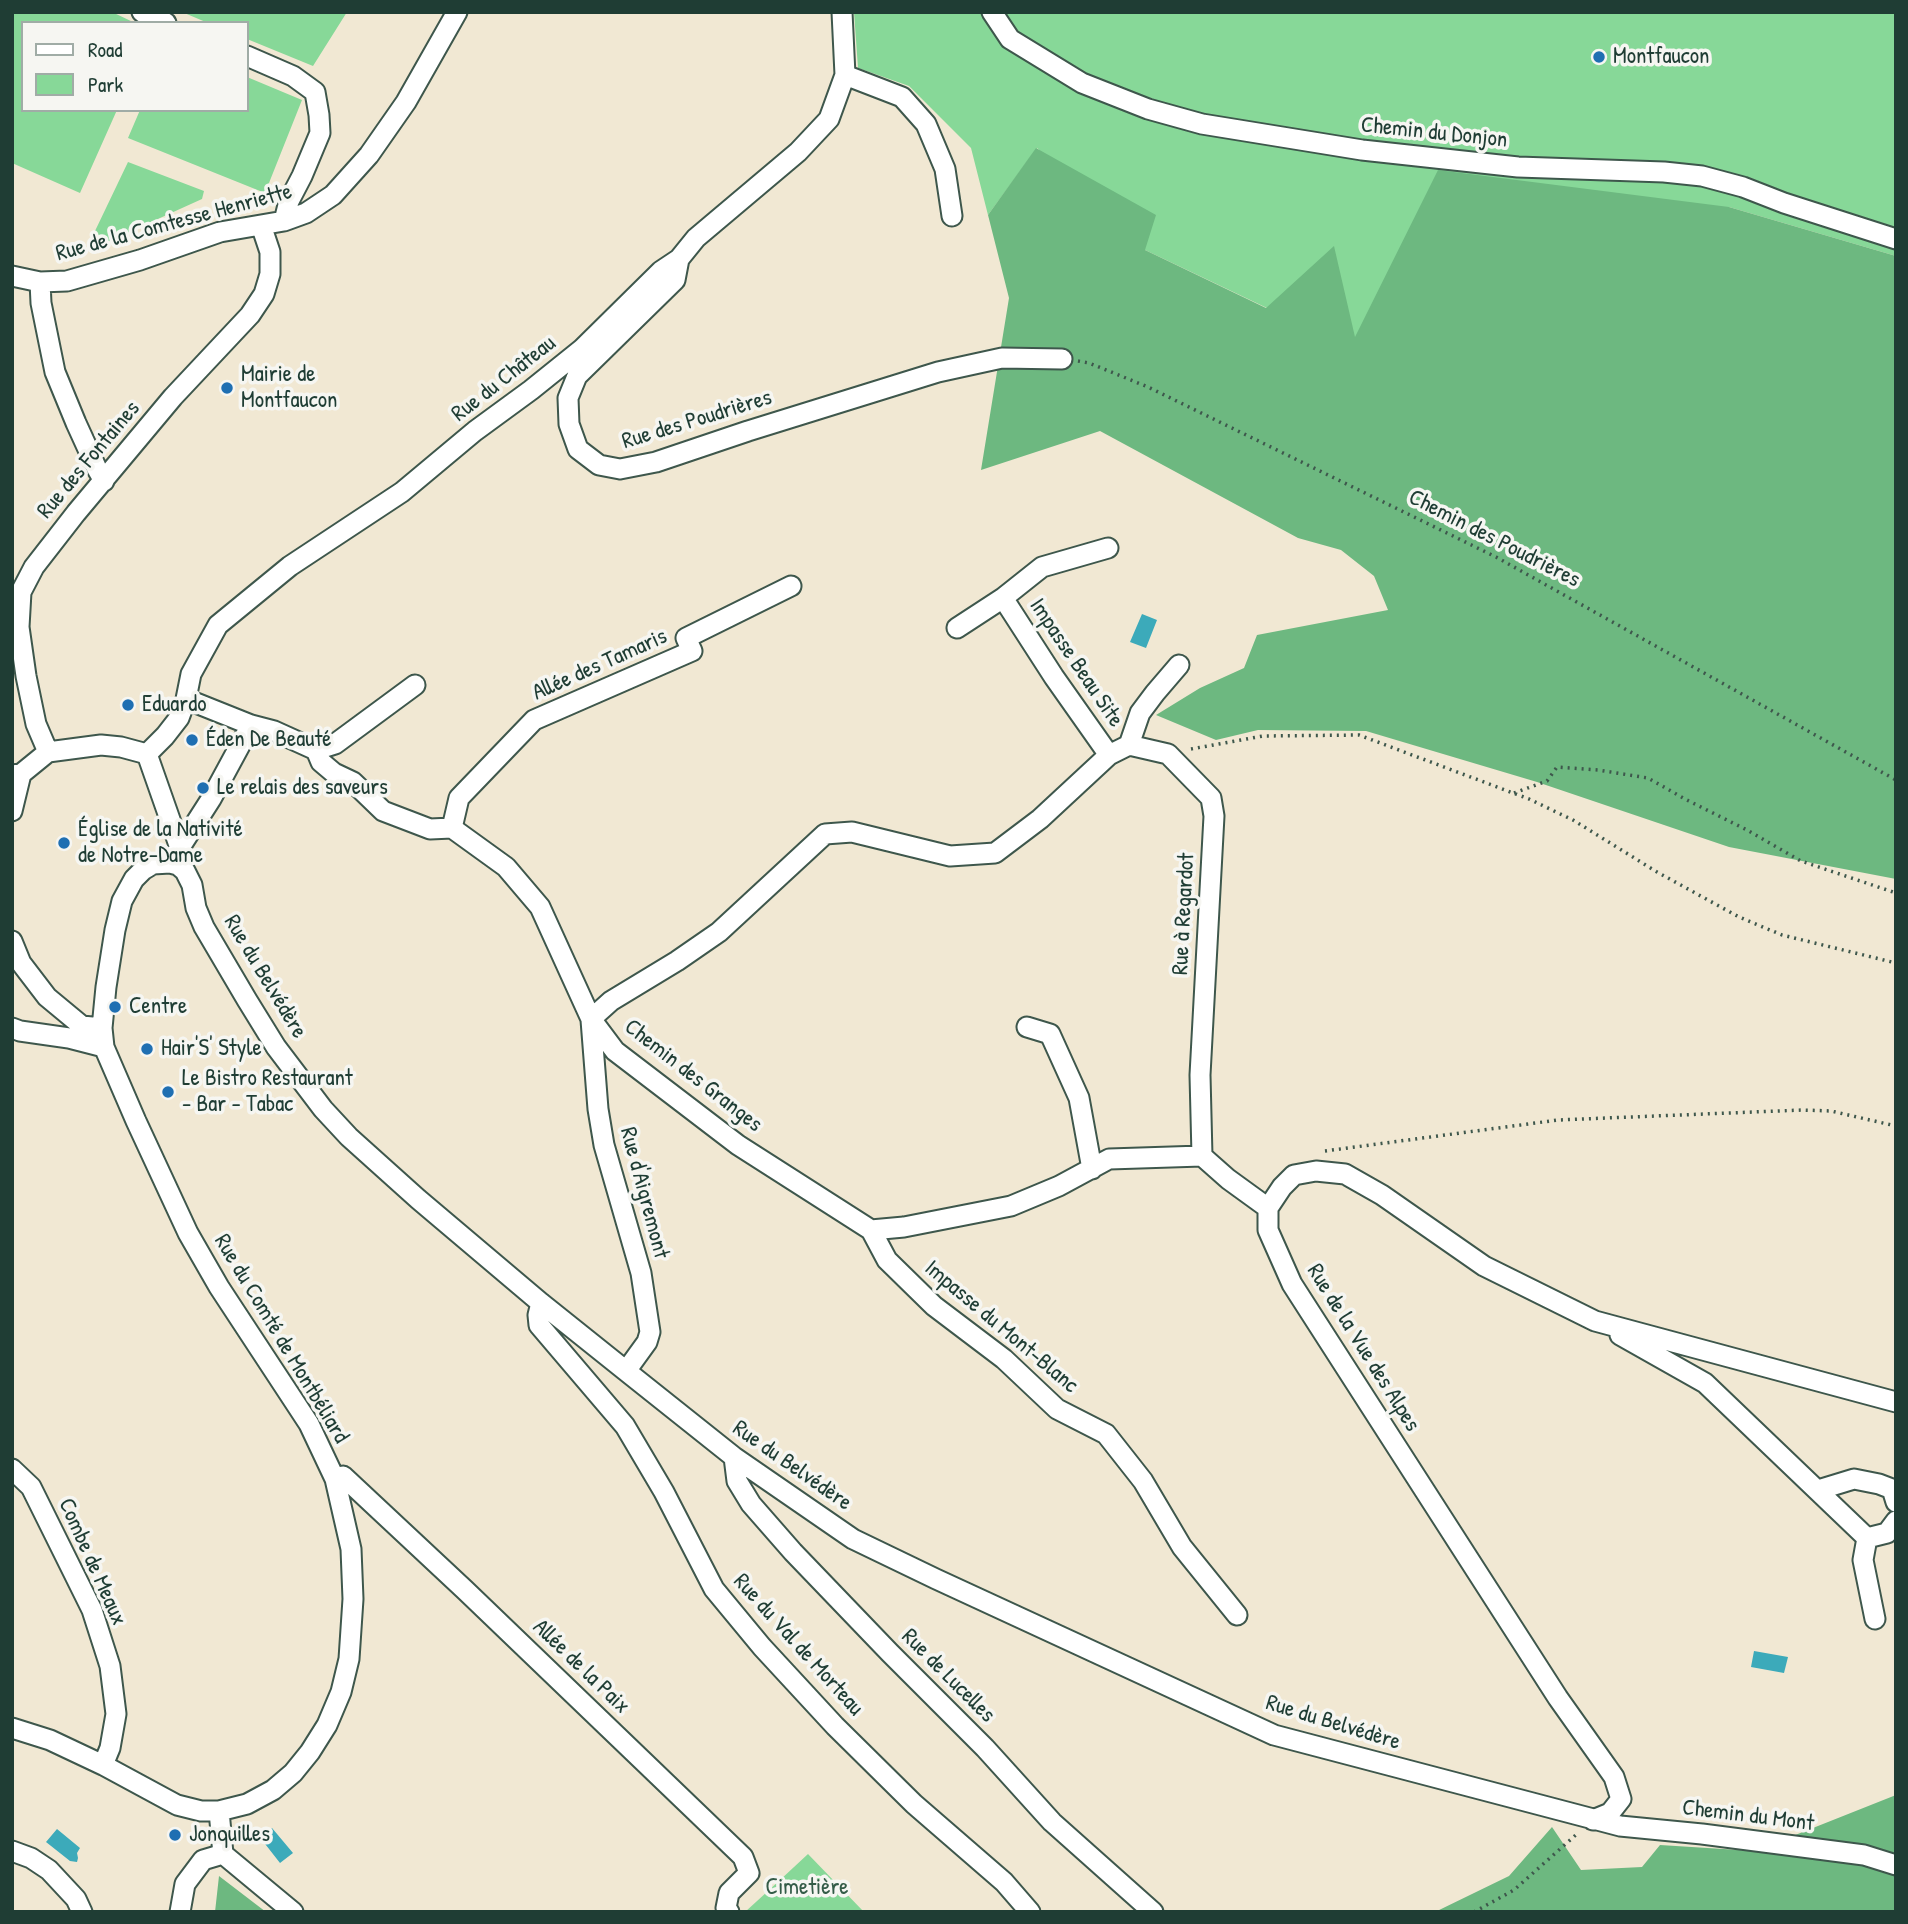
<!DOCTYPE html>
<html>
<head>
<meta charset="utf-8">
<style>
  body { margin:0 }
  #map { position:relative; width:1908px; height:1924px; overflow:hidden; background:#f1e8d3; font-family:"Patrick Hand",sans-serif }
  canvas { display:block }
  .frame { position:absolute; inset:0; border:14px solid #1f3d34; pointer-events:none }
  .legend { position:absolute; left:21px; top:21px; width:228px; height:91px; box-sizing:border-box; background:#f6f6f2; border:2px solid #a0aca6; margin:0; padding:9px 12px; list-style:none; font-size:21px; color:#1f3d34 }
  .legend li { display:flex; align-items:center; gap:14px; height:35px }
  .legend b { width:35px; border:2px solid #a0aca6 }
</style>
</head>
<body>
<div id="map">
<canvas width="1908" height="1924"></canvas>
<div class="frame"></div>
<ul class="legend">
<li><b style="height:9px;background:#fff"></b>Road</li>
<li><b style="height:19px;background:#87d898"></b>Park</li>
</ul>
</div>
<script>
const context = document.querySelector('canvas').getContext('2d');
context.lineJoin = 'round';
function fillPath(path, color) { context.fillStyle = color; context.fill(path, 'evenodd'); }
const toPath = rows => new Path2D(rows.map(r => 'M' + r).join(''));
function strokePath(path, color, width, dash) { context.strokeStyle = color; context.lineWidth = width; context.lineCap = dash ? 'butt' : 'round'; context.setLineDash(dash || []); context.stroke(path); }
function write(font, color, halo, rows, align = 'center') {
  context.font = font + ' "Patrick Hand",sans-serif'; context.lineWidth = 7; context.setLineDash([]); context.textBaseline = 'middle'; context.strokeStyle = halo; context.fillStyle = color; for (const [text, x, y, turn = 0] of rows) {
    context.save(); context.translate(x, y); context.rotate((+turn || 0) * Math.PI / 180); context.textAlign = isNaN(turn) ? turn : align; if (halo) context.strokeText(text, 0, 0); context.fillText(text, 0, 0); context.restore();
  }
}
fillPath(toPath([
  [12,12,112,12,135,23,23,23,23,110,117,110,80,193,12,163],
  [182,12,347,12,313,66,247,39,247,23,208,23],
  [854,12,1896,12,1896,256,1729,207,1355,338,1267,308,1145,250,1037,148,988,215,971,148,909,86,858,68],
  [247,77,302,100,265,193,128,138,140,110,247,110],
  [128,162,204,191,202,199,96,247,95,231],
  [808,1854,864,1912,745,1912,780,1880]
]), '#87d898');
fillPath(toPath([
  [1036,148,1156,215,1145,250,1266,308,1334,246,1355,337,1438,170,1729,207,1896,256,1896,879,1729,847,1537,782,1366,731,1258,730,1216,740,1156,715,1200,688,1244,668,1257,635,1388,610,1374,576,1341,550,1298,538,1100,431,981,470,1009,298,988,215],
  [1896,1795,1896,1912,1435,1912,1509,1876,1552,1827,1581,1870,1642,1867,1660,1845,1755,1851],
  [219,1876,266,1912,215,1912]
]), '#6db880');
fillPath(toPath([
  [1142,614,1157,620,1146,648,1130,642],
  [1754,1651,1788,1657,1784,1673,1751,1667],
  [272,1828,293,1853,280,1863,262,1840,264,1839,263,1836],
  [57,1829,80,1848,77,1853,78,1858,77,1862,70,1861,46,1842]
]), '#3caaba');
const minor = toPath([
  [142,12,166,23],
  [992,12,1010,39,1082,83,1148,109,1202,124,1362,150,1518,167,1664,172,1702,176,1743,187,1784,203,1896,239],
  [247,56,293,76,315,92,319,115,320,133,302,176,289,201,284,221],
  [845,75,902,97,926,124,945,169,952,216],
  [679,259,675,280,577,376,568,398,569,424,578,449,599,465,620,469,656,462,748,431,938,372,1002,358,1062,359],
  [12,276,40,282,67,281,140,260,220,232,284,221,306,213,333,195,369,155,406,102,457,12],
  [40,282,41,303,55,372,76,423,97,469,104,481],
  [1108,548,1042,567,1003,598,1054,677,1109,755],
  [957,628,1003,598],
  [186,699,251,725,274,731,316,750,321,762,334,773,353,782,383,811,430,829,452,828,506,867,540,907,591,1019,615,1051,738,1145,871,1230,904,1227,1011,1206,1059,1186,1109,1159,1202,1156,1228,1179,1268,1208],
  [1129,745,1140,713,1155,693,1179,665],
  [316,750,335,744,415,685],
  [48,752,36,724,26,676,19,627,21,592,34,567,76,513,173,397,250,315,264,294,270,274,270,252,261,225],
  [48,752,101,745,121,747,147,754],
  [147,754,165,736,179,718,186,699,191,674,218,625,290,566,402,492,475,431,531,390,582,349,661,271,679,259,696,238,798,152,829,119,845,75,842,12],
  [147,754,180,848],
  [12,775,21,774,48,752],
  [12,811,21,774],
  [452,828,459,798,534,720,692,651,686,638,791,586],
  [170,863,211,799,251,725],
  [12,941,21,963,47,997,82,1026,102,1028],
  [591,1019,611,1001,677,961,719,932,825,834,852,832,950,856,995,853,1040,819,1109,755,1129,745,1168,754,1211,798,1214,816,1200,1075,1202,1156],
  [591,1020,598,1109,604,1145,641,1273,650,1332,647,1342,626,1371],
  [1027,1027,1050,1034,1079,1098,1092,1169],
  [12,1028,20,1031,69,1038,104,1047],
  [871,1230,887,1260,934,1306,1004,1359,1057,1409,1106,1434,1143,1481,1182,1547,1237,1615],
  [541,1303,538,1315,539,1325,625,1426,664,1492,714,1589,762,1647,835,1726,914,1804,1004,1882,1030,1912],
  [1620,1335,1705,1383,1867,1538,1887,1533,1896,1521],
  [734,1457,737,1481,751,1504,793,1552,890,1653,985,1748,1052,1822,1153,1912],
  [12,1469,31,1487,92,1610,110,1666,116,1714,110,1748,103,1765],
  [335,1479,343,1476,465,1590,743,1857,749,1873,729,1893,726,1908,729,1912],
  [1818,1490,1854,1479,1879,1484,1892,1489,1896,1502],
  [1867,1538,1863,1560,1875,1619],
  [12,1728,50,1740,103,1765,177,1805,201,1811,219,1811,247,1804,273,1790,293,1773,310,1752,327,1725,341,1692,349,1659,353,1599,351,1549,335,1479,309,1424,219,1287,188,1233,136,1121,104,1047,102,1028,106,987,115,930,122,901,134,879,143,870,153,864,170,863,178,865,185,871,192,885,196,908,204,927,247,1000,276,1047,323,1109,349,1137,418,1199,541,1303,626,1371,734,1457,853,1539,936,1579,1274,1735,1620,1826,1702,1834,1864,1855,1896,1865],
  [219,1811,223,1854],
  [1593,1820,1610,1813,1621,1799,1614,1777,1558,1698,1292,1284,1268,1230,1268,1208,1282,1187,1294,1175,1316,1171,1345,1174,1382,1195,1484,1266,1595,1321,1896,1402],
  [12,1851,31,1858,49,1870,76,1899,82,1912],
  [223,1854,293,1912],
  [180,1912,185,1884,203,1860,223,1854]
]);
strokePath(minor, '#3e574c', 23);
strokePath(toPath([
  [1078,361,1089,363,1148,387,1496,557,1896,780],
  [1191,749,1263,736,1359,735,1529,799,1573,820,1657,872,1739,917,1782,935,1896,963],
  [1514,793,1547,781,1557,767,1598,770,1648,778,1685,799,1747,830,1801,861,1896,893],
  [1325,1151,1558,1120,1802,1110,1831,1111,1896,1126],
  [1474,1912,1514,1890,1578,1833]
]), '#3e574c', 3.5, [2, 5]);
strokePath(minor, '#fff', 19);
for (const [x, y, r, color] of [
  [1599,57,7,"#1f6fb2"],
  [227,388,7,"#1f6fb2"],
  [128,705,7,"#1f6fb2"],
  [192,740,7,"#1f6fb2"],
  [203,788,7,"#1f6fb2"],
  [64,843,7,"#1f6fb2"],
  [115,1007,7,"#1f6fb2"],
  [147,1049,7,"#1f6fb2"],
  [168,1092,7,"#1f6fb2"],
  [175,1835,7,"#1f6fb2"]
]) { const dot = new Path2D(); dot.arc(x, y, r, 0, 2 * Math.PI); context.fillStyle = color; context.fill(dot); strokePath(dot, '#f6f6f2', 2.5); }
write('23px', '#1f3d34', '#f6f6f2', [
  ["Montfaucon",1613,57],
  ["Mairie de",241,375],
  ["Montfaucon",241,401],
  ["Eduardo",142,705],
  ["Éden De Beauté",206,740],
  ["Le relais des saveurs",217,788],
  ["Église de la Nativité",78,830],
  ["de Notre-Dame",78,856],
  ["Centre",129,1007],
  ["Hair'S' Style",161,1049],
  ["Le Bistro Restaurant",182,1079],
  ["- Bar - Tabac",182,1105],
  ["Jonquilles",189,1835]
], 'left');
write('23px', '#1f3d34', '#f6f6f2', [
  ["Chemin du Donjon",1434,133,6],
  ["Rue de la Comtesse Henriette",174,223,-15],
  ["Rue du Château",504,379,-38],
  ["Rue des Poudrières",697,420,-17],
  ["Rue des Fontaines",89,460,-50],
  ["Chemin des Poudrières",1494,539,27],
  ["Impasse Beau Site",1076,663,56],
  ["Allée des Tamaris",600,665,-24],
  ["Rue à Regardot",1184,914,-87],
  ["Rue du Belvédère",265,977,59],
  ["Chemin des Granges",693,1076,38],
  ["Rue d'Aigremont",644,1193,75],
  ["Impasse du Mont-Blanc",1001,1327,40],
  ["Rue du Comté de Montbéliard",281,1339,59],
  ["Rue de la Vue des Alpes",1363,1348,58],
  ["Rue du Belvédère",792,1466,35],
  ["Combe de Meaux",92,1562,66],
  ["Rue du Val de Morteau",798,1645,48],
  ["Allée de la Paix",581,1667,44],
  ["Rue de Lucelles",948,1676,45],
  ["Rue du Belvédère",1333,1723,17],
  ["Chemin du Mont",1748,1816,7]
]);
write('23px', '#345c48', '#f6f6f2', [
  ["Cimetière",807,1888]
]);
</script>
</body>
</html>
